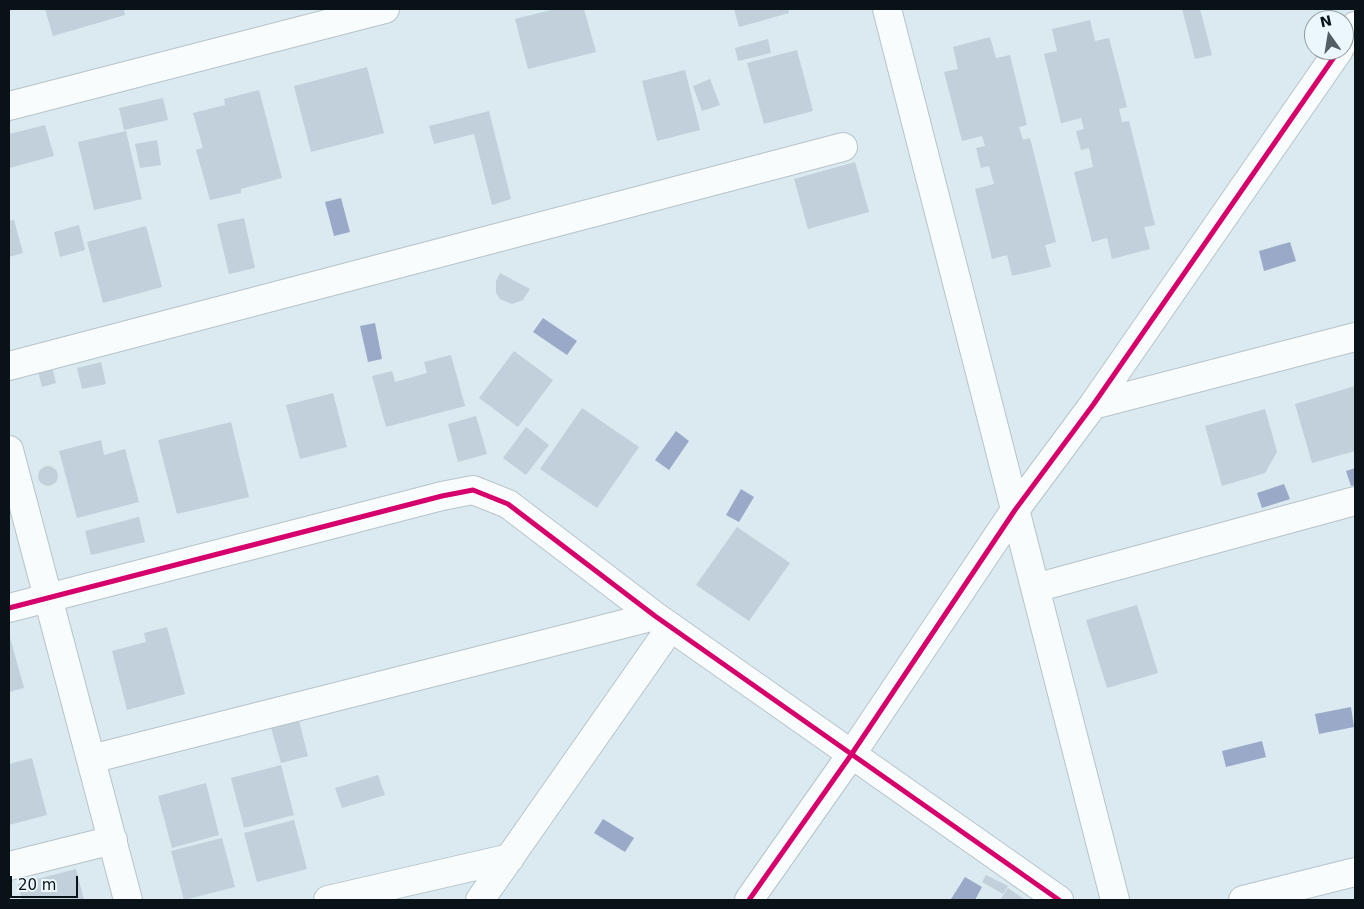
<!DOCTYPE html>
<html>
<head>
<meta charset="utf-8">
<style>
  body { margin:0 }
  #map { position:relative; width:1364px; height:909px; overflow:hidden; background:#daeaf0; font-family:"DejaVu Sans",sans-serif }
  canvas { display:block }
  .frame { position:absolute; inset:0; border:10px solid #091317; pointer-events:none }
  .north { position:absolute; left:1304px; top:10px; width:50px; height:50px; box-sizing:border-box; background:#ecf7fc; border:1px solid #919ca0; border-radius:50%; rotate:347deg; font-size:14px; font-weight:700; line-height:20px; text-align:center; color:#091317 }
  .north::after { content:''; display:block; margin:auto; width:18px; height:22px; background:#525e63; clip-path:polygon(50% 0,100% 100%,50% 72%,0 100%) }
  .scale { position:absolute; left:10px; top:876px; width:68px; height:22px; box-sizing:border-box; border:2px solid #091317; border-top:0; padding-left:6px; font-size:15px; line-height:18px; white-space:nowrap; color:#091317; -webkit-text-stroke:4px #ecf7fc; paint-order:stroke }
</style>
</head>
<body>
<div id="map">
<canvas width="1364" height="909"></canvas>
<div class="frame"></div>
<div class="north">N</div>
<div class="scale">20 m</div>
</div>
<script>
const context = document.querySelector('canvas').getContext('2d');
context.lineJoin = 'round';
function fillPath(path, color) { context.fillStyle = color; context.fill(path, 'evenodd'); }
const toPath = rows => new Path2D(rows.map(r => 'M' + r).join(''));
function strokePath(path, color, width, dash) { context.strokeStyle = color; context.lineWidth = width; context.lineCap = dash ? 'butt' : 'round'; context.setLineDash(dash || []); context.stroke(path); }
fillPath(toPath([
  [341,198,350,232,334,236,325,202],
  [1290,242,1296,261,1264,271,1259,251],
  [543,318,577,341,567,355,533,332],
  [375,323,382,359,368,362,360,326],
  [676,431,689,441,669,470,655,460],
  [1355,468,1355,485,1351,486,1346,471],
  [1284,484,1290,499,1262,508,1257,493],
  [741,489,754,497,739,522,726,515],
  [1351,707,1354,727,1319,734,1315,714],
  [1262,741,1266,757,1226,767,1222,751],
  [603,819,634,838,625,852,594,833],
  [965,877,982,887,975,900,953,900,951,899]
]), '#9ba9c9');
fillPath(toPath([
  [45,9,124,9,125,15,53,36],
  [555,9,584,9,596,52,528,69,515,19],
  [734,9,788,9,789,13,739,27],
  [1182,9,1200,9,1212,55,1195,59],
  [1090,20,1095,41,1109,38,1127,107,1119,109,1122,122,1129,121,1155,225,1144,227,1150,249,1112,259,1107,238,1092,242,1074,172,1093,167,1089,148,1081,150,1076,131,1084,129,1081,118,1061,123,1044,54,1057,51,1052,29],
  [990,37,996,58,1010,55,1027,125,1019,127,1023,140,1030,138,1056,242,1045,245,1051,267,1012,276,1007,255,992,259,975,189,994,184,989,166,981,168,976,148,985,146,982,136,962,141,944,72,958,69,953,47],
  [768,39,771,53,738,61,735,48],
  [797,50,813,111,764,124,747,63],
  [367,67,384,133,311,152,294,86],
  [685,70,700,130,657,141,642,81],
  [710,79,720,105,702,111,693,86],
  [259,90,282,178,241,189,241,193,210,200,196,150,203,148,193,113,225,105,224,99],
  [163,98,168,120,124,130,119,108],
  [489,111,511,199,492,205,474,134,434,144,429,126],
  [45,125,54,156,9,168,9,134],
  [126,131,142,199,94,210,78,142],
  [157,140,161,165,140,168,135,144],
  [855,162,869,212,808,229,794,179],
  [244,218,255,268,229,274,217,224],
  [14,220,23,253,9,257,9,221],
  [79,225,85,250,60,257,54,232],
  [146,226,162,287,103,303,87,242],
  [500,273,530,289,523,300,512,304,500,299,496,293,496,281],
  [514,351,553,380,518,427,479,398],
  [451,355,465,406,386,427,372,376,392,371,395,382,427,373,424,362],
  [101,362,106,384,82,389,77,368],
  [52,367,56,383,42,387,38,371],
  [1355,386,1355,451,1312,463,1295,404],
  [333,393,347,447,300,459,286,405],
  [582,408,639,447,597,508,540,469],
  [1265,409,1277,452,1265,473,1222,486,1205,426],
  [476,416,487,454,458,462,448,424],
  [231,422,249,497,177,514,158,440],
  [526,427,549,445,526,475,503,458],
  [101,440,104,455,125,449,139,502,77,518,59,451],
  '38 476a10 10 0 1 1 20 0a10 10 0 1 1-20 0Z',
  [139,517,145,542,91,555,85,531],
  [737,527,790,563,749,621,696,585],
  [1137,605,1158,673,1107,688,1086,620],
  [167,627,185,694,127,710,112,651,146,642,144,633],
  [9,634,24,688,9,692],
  [298,717,308,756,281,763,270,724],
  [32,758,47,815,9,825,9,764],
  [281,765,294,815,244,828,231,778],
  [378,775,385,795,342,808,335,788],
  [206,783,219,835,172,848,158,796],
  [294,820,307,869,257,882,244,833],
  [222,838,235,887,184,900,171,851],
  [76,869,84,900,22,900,18,884],
  [986,875,1008,886,1003,894,982,882],
  [1008,888,1024,899,1023,900,1000,900]
]), '#c1d0da');
const minor = toPath([
  [887,9,1115,900],
  [1344,42,1355,26],
  [9,106,385,9],
  [9,366,843,147],
  [1093,405,1355,337],
  [9,450,128,900],
  [1035,588,1355,501],
  [9,608,442,496,473,490,508,504,655,616,1059,900],
  [91,759,655,616],
  [9,866,113,840],
  [328,900,510,858],
  [480,900,671,627],
  [749,900,851,755,1015,510,1093,405,1339,50],
  [1243,900,1355,872]
]);
strokePath(minor, '#b7c4c9', 30);
strokePath(minor, '#f9fcfd', 28);
strokePath(toPath([
  [9,608,442,496,473,490,508,504,655,616,1059,900],
  [749,900,851,755,1015,510,1093,405,1339,50]
]), '#d6006c', 5);
</script>
</body>
</html>
